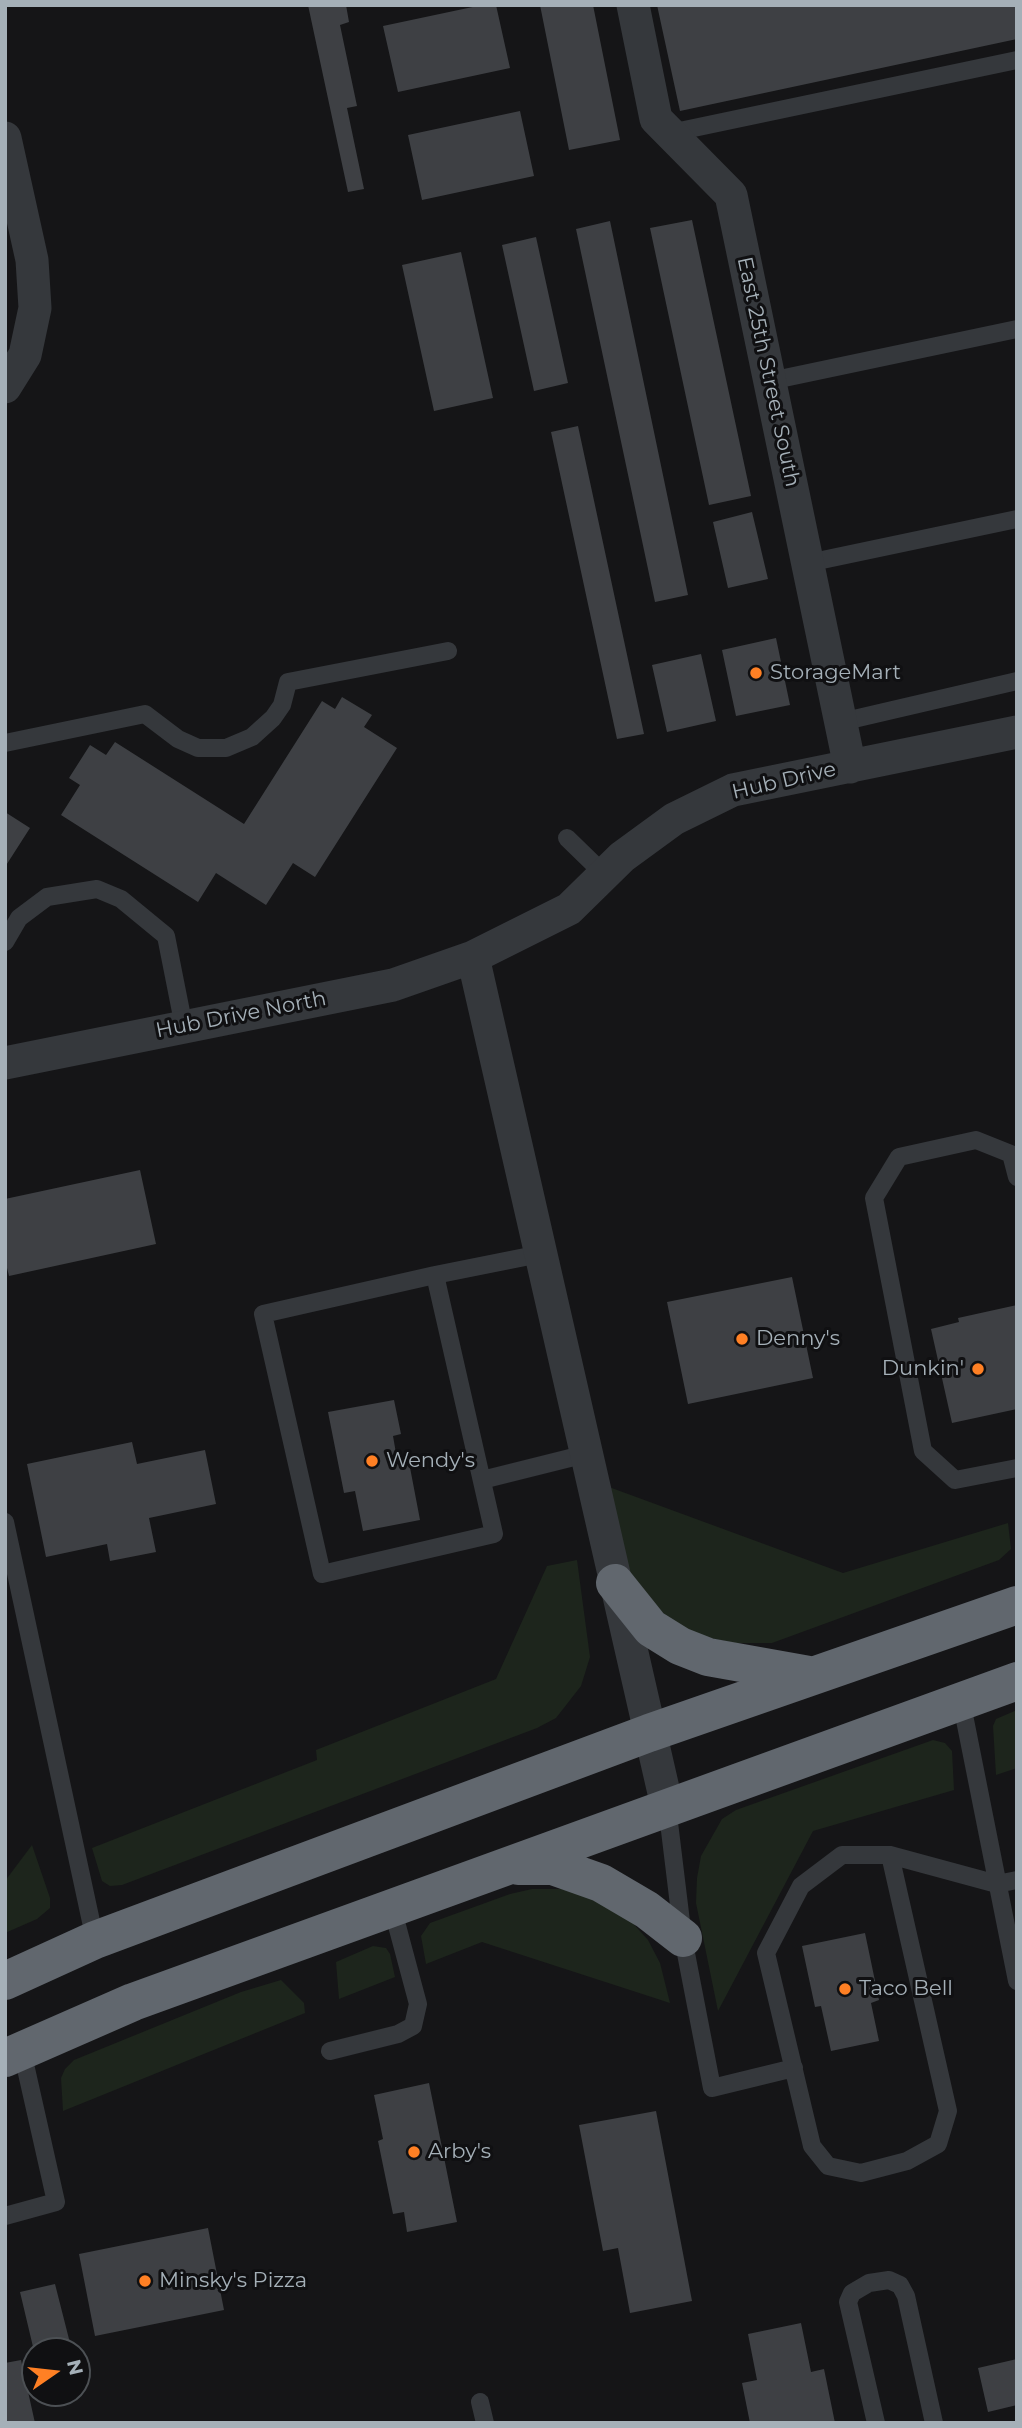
<!DOCTYPE html>
<html>
<head>
<meta charset="utf-8">
<style>
  body { margin:0 }
  #map { position:relative; width:1022px; height:2428px; overflow:hidden; background:#151517; font-family:Montserrat,sans-serif }
  canvas { display:block }
  .frame { position:absolute; inset:0; border:7px solid #a5b0b8; pointer-events:none }
  .north { position:absolute; left:21px; top:2337px; width:70px; height:70px; box-sizing:border-box; background:#101012; border:2px solid #4c5054; border-radius:50%; rotate:76deg; font-size:19px; font-weight:700; line-height:28px; text-align:center; color:#a5b0b8 }
  .north::after { content:''; display:block; margin:auto; width:24px; height:32px; background:#ff8024; clip-path:polygon(50% 0,100% 100%,50% 72%,0 100%) }
</style>
</head>
<body>
<div id="map">
<canvas width="1022" height="2428"></canvas>
<div class="frame"></div>
<div class="north">N</div>
</div>
<script>
const context = document.querySelector('canvas').getContext('2d');
context.lineJoin = 'round';
function fillPath(path, color) { context.fillStyle = color; context.fill(path, 'evenodd'); }
const toPath = rows => new Path2D(rows.map(r => 'M' + r).join(''));
function strokePath(path, color, width, dash) { context.strokeStyle = color; context.lineWidth = width; context.lineCap = dash ? 'butt' : 'round'; context.setLineDash(dash || []); context.stroke(path); }
function write(font, color, halo, rows, align = 'center') {
  context.font = font + ' Montserrat,sans-serif'; context.lineWidth = 6; context.setLineDash([]); context.textBaseline = 'middle'; context.strokeStyle = halo; context.fillStyle = color; for (const [text, x, y, turn = 0] of rows) {
    context.save(); context.translate(x, y); context.rotate((+turn || 0) * Math.PI / 180); context.textAlign = isNaN(turn) ? turn : align; if (halo) context.strokeText(text, 0, 0); context.fillText(text, 0, 0); context.restore();
  }
}
fillPath(toPath([
  [609,1487,843,1573,1008,1523,1011,1549,999,1560,772,1643,735,1643,700,1636,676,1626,638,1587,628,1568],
  [577,1560,590,1657,581,1686,556,1718,537,1728,122,1885,110,1886,102,1881,92,1848,317,1760,316,1750,496,1679,547,1566],
  [1017,1710,1017,1768,996,1775,993,1726,996,1719],
  [933,1740,945,1743,952,1751,954,1790,813,1831,718,2011,696,1903,697,1878,701,1856,722,1819,736,1810],
  [32,1845,50,1898,50,1908,37,1919,5,1933,5,1881],
  [532,1889,562,1889,585,1894,630,1920,648,1940,660,1963,670,2003,482,1942,426,1964,421,1936,430,1923,510,1894],
  [373,1946,386,1948,390,1954,395,1977,339,1999,336,1962],
  [281,1980,304,2003,305,2013,63,2111,61,2078,65,2069,74,2060,241,1992]
]), '#1d251c');
fillPath(toPath([
  [308,5,346,5,349,22,340,25,357,106,347,108,364,189,348,192],
  [482,5,496,5,510,68,398,92,383,26],
  [540,5,593,5,620,140,569,150],
  [657,5,1017,5,1017,39,680,111],
  [520,111,534,176,422,200,408,135],
  [692,220,751,496,709,505,650,228],
  [610,221,688,595,655,602,576,229],
  [536,237,568,383,534,391,502,245],
  [461,252,493,398,434,411,402,265],
  [578,426,644,734,617,739,551,432],
  [752,512,768,579,728,588,713,522],
  [776,638,790,705,736,716,722,650],
  [701,654,716,721,667,732,652,665],
  [342,697,372,715,364,727,397,748,315,877,293,863,266,905,216,873,198,902,61,815,80,785,69,778,90,745,106,755,115,742,244,824,322,701,335,709],
  [5,812,30,828,5,867],
  [140,1170,156,1244,9,1276,5,1260,5,1199],
  [792,1277,813,1378,688,1404,667,1302],
  [1017,1305,1017,1409,952,1423,931,1329,959,1322,958,1318],
  [394,1400,401,1434,393,1436,397,1459,408,1457,420,1520,363,1531,355,1491,344,1493,328,1412],
  [132,1442,137,1464,205,1450,216,1504,149,1518,156,1552,110,1561,107,1544,46,1557,27,1464],
  [865,1933,879,2000,871,2003,879,2041,831,2051,821,2006,815,2007,802,1946],
  [429,2083,457,2222,407,2232,404,2212,393,2214,378,2141,383,2139,374,2095],
  [656,2111,692,2301,630,2313,618,2248,603,2251,579,2125],
  [208,2228,224,2310,95,2336,79,2254],
  [55,2284,70,2343,34,2351,20,2292],
  [801,2323,811,2372,824,2369,835,2423,750,2423,742,2383,757,2380,748,2334],
  [1017,2359,1017,2405,988,2412,978,2368],
  [21,2360,35,2423,5,2423,5,2363]
]), '#3e4044');
strokePath(toPath([
  [670,133,1017,60],
  [770,381,1017,329],
  [808,563,1017,519],
  [841,722,1017,681],
  [5,743,145,714,178,739,198,748,226,748,252,737,273,718,282,705,288,682,448,651],
  [567,838,604,874],
  [5,942,19,918,47,897,97,889,121,899,166,936,184,1027],
  [1017,1177,1011,1154,976,1140,899,1157,874,1198,923,1451,955,1480,1017,1468],
  [435,1275,494,1534,322,1574,263,1314,435,1275,540,1254],
  [482,1480,586,1454],
  [5,1522,95,1940],
  [961,1700,1017,1981],
  [667,1806,683,1938,712,2088,794,2068],
  [890,1855,948,2111,938,2144,907,2161,861,2173,828,2166,812,2146,766,1953,801,1886,842,1855,890,1855,997,1884,1017,1880],
  [330,2051,398,2034,413,2026,418,2004,392,1907],
  [5,2216,56,2202,22,2051],
  [480,2402,485,2423],
  [876,2423,848,2302,852,2293,869,2283,889,2280,900,2285,906,2296,934,2423]
]), '#35383c', 18);
strokePath(toPath([
  [633,5,656,119,731,195,850,767],
  [5,138,32,260,35,308,25,355,5,387],
  [473,957,667,1806],
  [5,1063,393,985,473,957,569,909,622,857,674,819,733,790,1017,732]
]), '#35383c', 33);
strokePath(toPath([
  [615,1583,651,1628,680,1646,708,1657,809,1675],
  [518,1866,553,1866,601,1883,647,1910,683,1938],
  [5,1981,95,1940,649,1733,1017,1605],
  [5,2058,133,2002,1017,1681]
]), '#61676e', 38);
for (const [x, y, r, color] of [
  [756,673,7,"#ff8024"],
  [742,1339,7,"#ff8024"],
  [978,1369,7,"#ff8024"],
  [372,1461,7,"#ff8024"],
  [845,1989,7,"#ff8024"],
  [414,2152,7,"#ff8024"],
  [145,2281,7,"#ff8024"]
]) { const dot = new Path2D(); dot.arc(x, y, r, 0, 2 * Math.PI); context.fillStyle = color; context.fill(dot); strokePath(dot, '#101012', 2.5); }
write('21px', '#a5b0b8', '#101012', [
  ["East 25th Street South",768,372,78],
  ["Hub Drive",784,781,-13],
  ["Hub Drive North",241,1015,-11]
]);
write('21px', '#a5b0b8', '#101012', [
  ["StorageMart",770,673],
  ["Denny's",756,1339],
  ["Dunkin'",964,1369,"right"],
  ["Wendy's",386,1461],
  ["Taco Bell",859,1989],
  ["Arby's",428,2152],
  ["Minsky's Pizza",159,2281]
], 'left');
</script>
</body>
</html>
